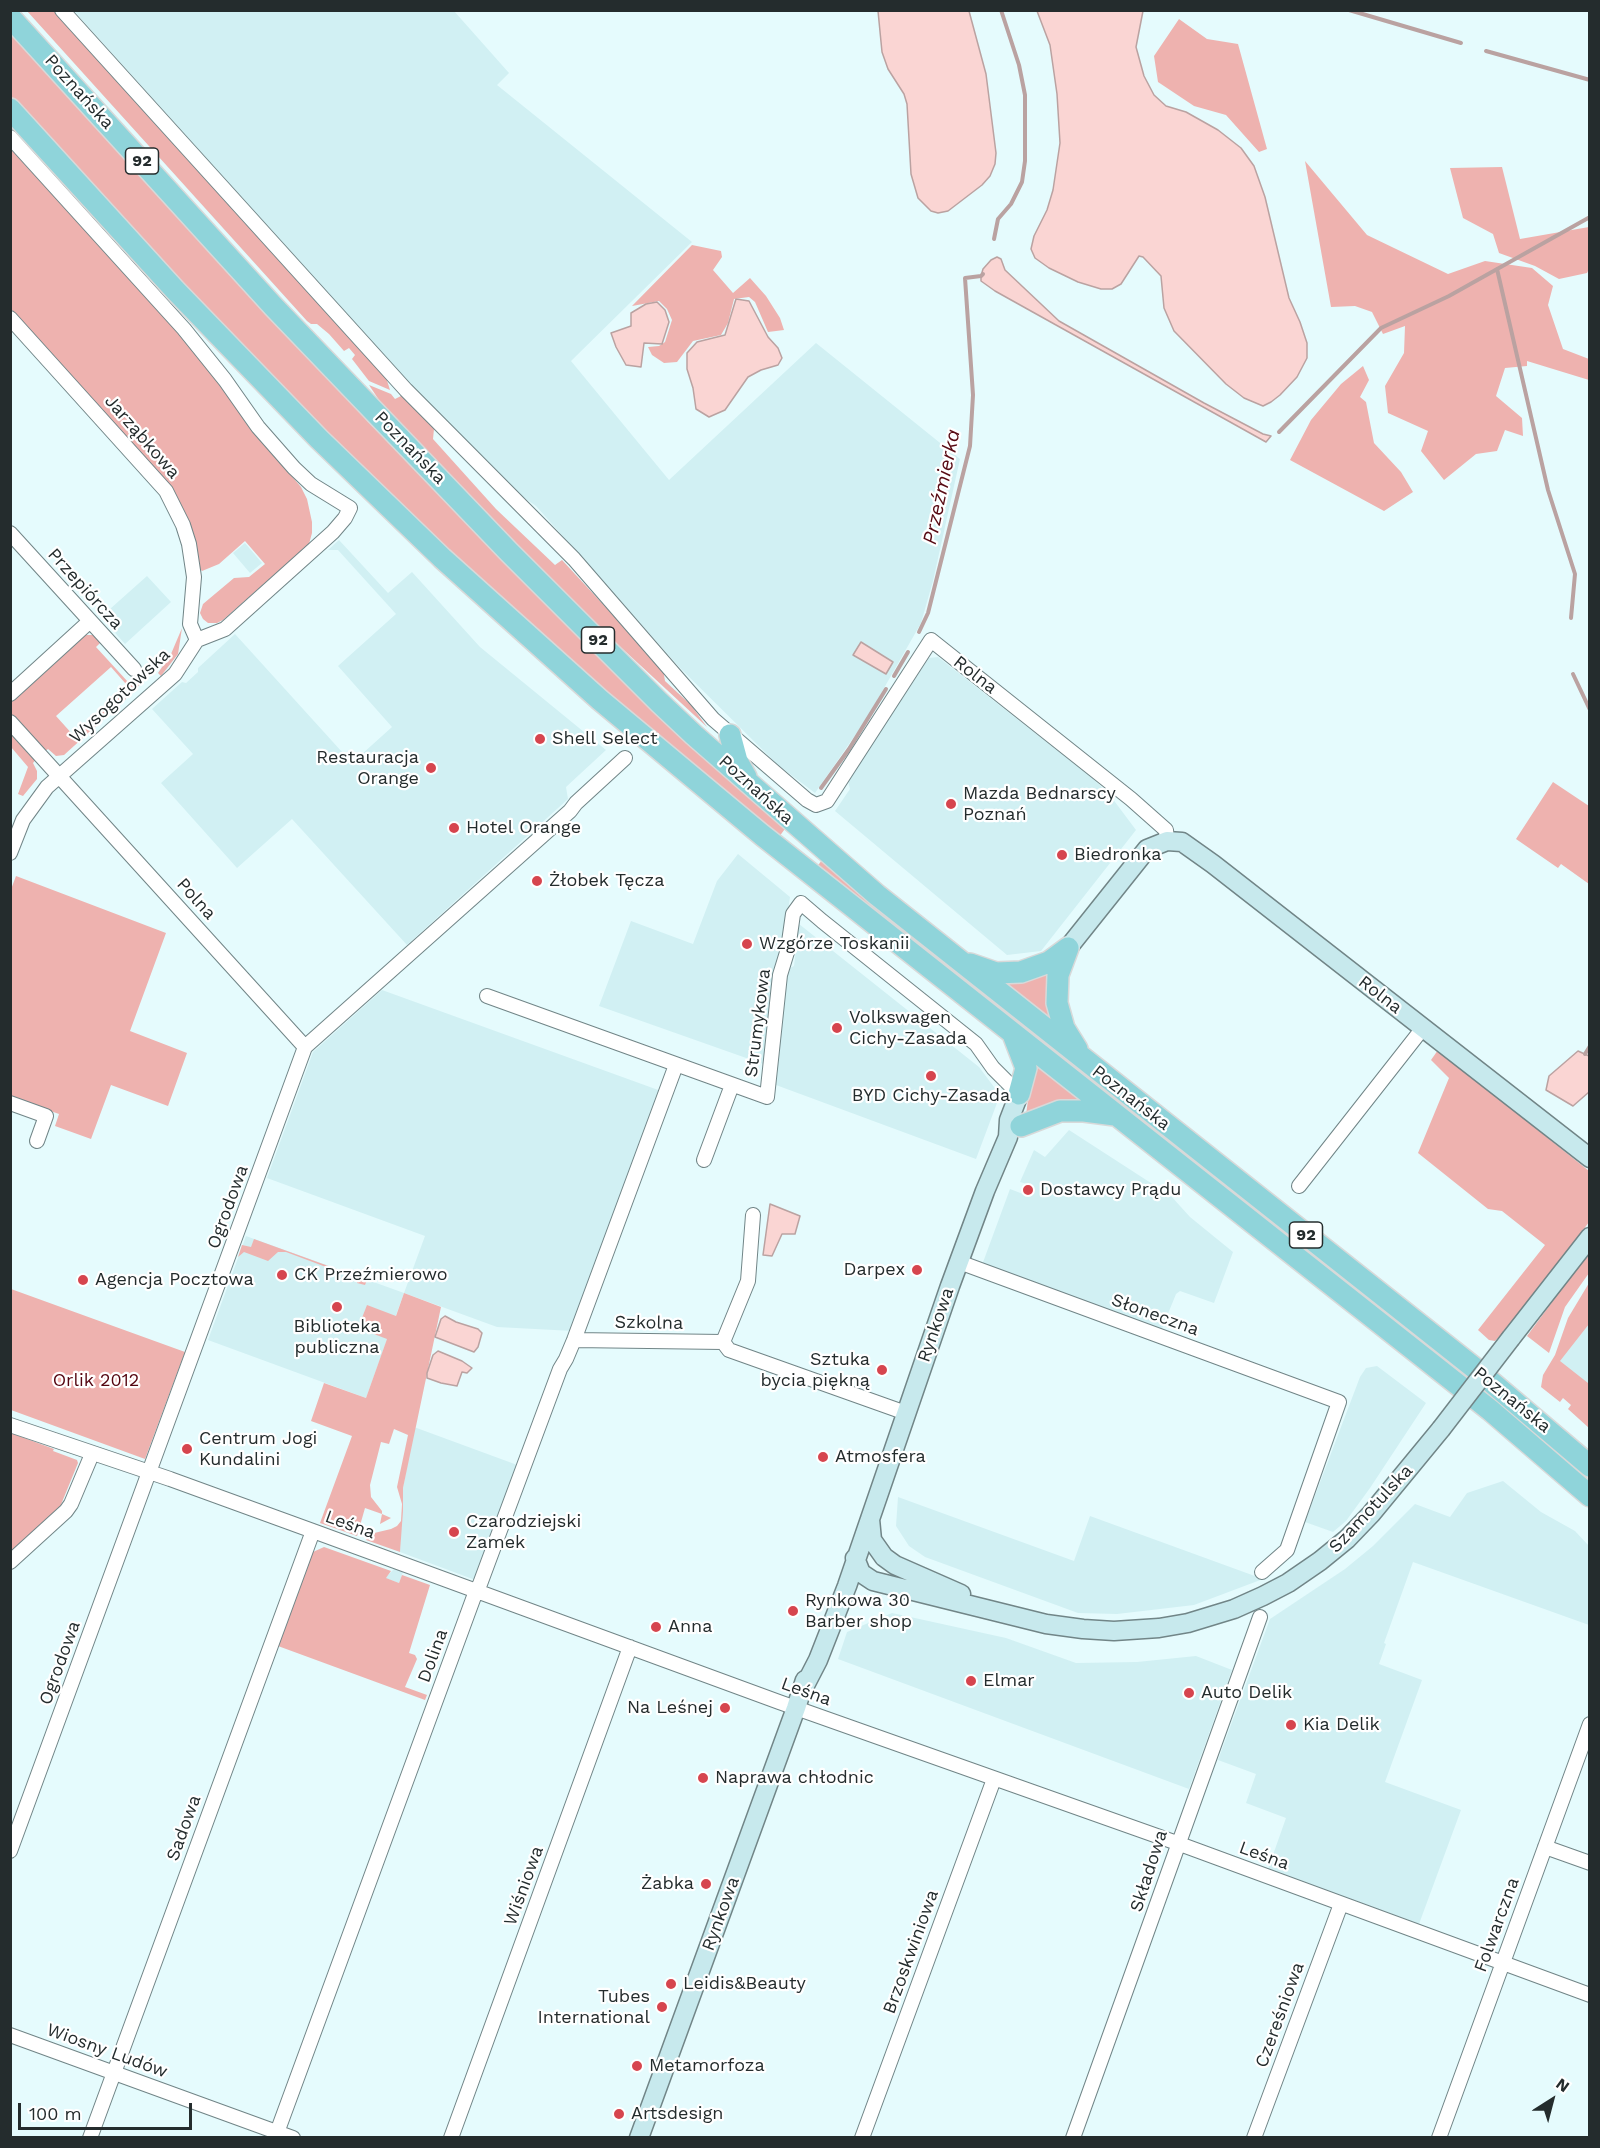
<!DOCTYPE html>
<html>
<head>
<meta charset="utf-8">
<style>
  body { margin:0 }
  #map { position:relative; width:1600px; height:2148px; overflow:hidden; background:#e5fbfd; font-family:"Work Sans",sans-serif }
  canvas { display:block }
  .frame { position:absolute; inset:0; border:12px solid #242c2d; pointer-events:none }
  .north { position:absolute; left:1522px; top:2070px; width:60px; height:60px; -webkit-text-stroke:4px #fff; paint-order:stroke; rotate:36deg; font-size:16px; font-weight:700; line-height:24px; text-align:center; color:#242c2d }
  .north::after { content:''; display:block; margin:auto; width:21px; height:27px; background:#242c2d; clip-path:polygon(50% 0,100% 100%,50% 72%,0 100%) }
  .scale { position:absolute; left:18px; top:2103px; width:174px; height:27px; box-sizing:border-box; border:3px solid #242c2d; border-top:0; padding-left:8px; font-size:18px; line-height:21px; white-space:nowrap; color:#242c2d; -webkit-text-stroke:4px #fff; paint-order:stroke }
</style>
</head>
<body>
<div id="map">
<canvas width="1600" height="2148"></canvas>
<div class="frame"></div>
<div class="north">N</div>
<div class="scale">100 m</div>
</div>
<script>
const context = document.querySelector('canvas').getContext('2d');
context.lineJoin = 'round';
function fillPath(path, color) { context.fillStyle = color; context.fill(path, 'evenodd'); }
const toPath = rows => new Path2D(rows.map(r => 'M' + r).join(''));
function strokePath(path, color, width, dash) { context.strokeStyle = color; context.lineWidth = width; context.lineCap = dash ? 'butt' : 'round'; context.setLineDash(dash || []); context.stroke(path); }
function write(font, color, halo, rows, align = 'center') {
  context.font = font + ' "Work Sans",sans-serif'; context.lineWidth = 4.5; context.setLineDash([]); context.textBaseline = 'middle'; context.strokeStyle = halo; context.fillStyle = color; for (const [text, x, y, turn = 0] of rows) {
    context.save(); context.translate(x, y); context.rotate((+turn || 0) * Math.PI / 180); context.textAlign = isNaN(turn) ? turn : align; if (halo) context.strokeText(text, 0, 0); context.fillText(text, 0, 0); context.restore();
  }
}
fillPath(toPath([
  [74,11,454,11,509,73,497,85,692,242,571,361,669,480,816,343,960,459,933,581,921,623,867,718,815,793,778,765,680,668,536,506,495,478],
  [339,540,388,593,412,572,480,647,606,750,566,787,568,799,407,945,292,819,237,868,161,783,193,754,152,709,182,682,186,683,198,672,198,668,235,634,352,763,392,727,338,666,396,614,338,550,328,550],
  [245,543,262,563,250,573,233,553],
  [147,576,171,602,125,644,101,617],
  [938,657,1091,777,1109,794,1136,830,1041,951,1007,955,835,811,850,789,848,781,929,658],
  [738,854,790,897,766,1065,599,1006,631,921,693,944,717,881],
  [799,924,979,1067,1000,1095,976,1159,776,1085,788,969,794,966],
  [382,990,661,1091,573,1331,497,1327,404,1293,366,1398,208,1340,246,1236,404,1293,425,1236,267,1178,313,1052],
  [1069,1130,1171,1196,1190,1217,1233,1252,1214,1303,1180,1291,1176,1294,1161,1331,982,1265,1010,1189,1023,1194,1027,1184,1020,1182,1034,1150,1045,1157],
  [1589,1287,1589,1399,1547,1376],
  [1377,1366,1426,1403,1370,1488,1346,1521,1333,1532,1305,1522,1360,1377,1366,1368],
  [414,1427,520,1466,478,1581,400,1552,403,1488],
  [1503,1481,1541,1512,1575,1531,1589,1546,1589,1625,1413,1562,1384,1643,1386,1644,1379,1664,1422,1680,1385,1782,1461,1810,1419,1924,1268,1869,1286,1818,1246,1803,1256,1774,1218,1760,1270,1619,1345,1569,1373,1546,1415,1504,1450,1517,1467,1493],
  [898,1497,1074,1561,1090,1516,1263,1579,1194,1605,1117,1614,1078,1613,925,1557,909,1546,896,1526],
  [394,1569,403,1572,399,1583,385,1578],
  [892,1613,1006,1638,1076,1663,1137,1662,1196,1656,1232,1670,1189,1789,838,1659,847,1632]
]), '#d1f0f3');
fillPath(toPath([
  [27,11,55,11,185,156,384,371,390,390,369,381,352,359,355,355,349,348,344,351,329,334,317,324,311,324,307,321],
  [1179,19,1207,39,1238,44,1267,149,1259,152,1226,115,1194,106,1158,82,1154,56],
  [10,24,339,387,368,422,526,582,787,826,779,837,733,804,437,542,268,376,11,100],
  [10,148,207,364,263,442,301,487,307,499,312,522,312,533,309,544,223,620,217,623,208,623,203,619,200,613,203,604,234,578,249,577,265,564,245,541,219,564,202,571,199,568,148,462,11,309],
  [1305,161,1367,235,1448,274,1485,261,1532,268,1553,286,1548,305,1563,349,1589,359,1589,380,1527,361,1527,366,1505,368,1496,396,1522,418,1523,436,1505,430,1497,451,1476,454,1444,480,1421,451,1428,431,1388,413,1385,386,1404,353,1405,326,1383,334,1372,312,1355,306,1331,307],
  [1502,167,1520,239,1589,227,1589,269,1587,273,1559,279,1535,266,1499,253,1493,234,1463,218,1450,168],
  [692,245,721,251,722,257,713,270,733,293,750,278,766,296,780,318,784,330,768,332,755,302,749,297,734,299,728,323,721,335,693,341,677,362,664,363,652,355,648,347,659,346,665,342,672,320,667,309,659,301,632,306],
  [1363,366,1369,380,1360,397,1366,402,1374,443,1401,472,1413,492,1384,511,1290,460,1311,420,1341,384],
  [369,385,391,394,395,399,403,395,434,429,433,439,496,509,555,565,562,560,663,669,665,681,691,705,707,727,600,628,500,529,379,400],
  [182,628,178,654,161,676,158,673,171,654],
  [87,635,93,635,102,641,96,647,128,682,140,672,148,676,133,692,111,667,56,716,74,736,122,695,126,699,64,755,56,756,48,749,44,752,13,718,11,713,11,702,81,636],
  [10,729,37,758,33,763,37,771,37,779,23,796,18,794,28,767,11,747],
  [1553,782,1589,806,1589,884,1561,864,1558,868,1516,839],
  [822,860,1472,1375,1468,1381,816,868],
  [16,876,166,933,130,1031,187,1053,168,1106,111,1085,91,1139,55,1126,59,1114,11,1097,10,892],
  [1050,970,1055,1026,998,981],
  [1438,1050,1589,1171,1589,1222,1518,1317,1495,1341,1489,1340,1478,1330,1545,1245,1502,1211,1488,1209,1418,1153,1449,1078,1431,1060],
  [1033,1062,1088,1102,1026,1115],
  [254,1239,367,1280,365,1285,357,1283,358,1279,286,1252,278,1252,268,1261,244,1252,238,1257,242,1245,251,1247],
  [1589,1252,1589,1273,1565,1307,1549,1353,1527,1336],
  [1589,1283,1589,1324,1560,1361,1588,1383,1589,1381,1589,1428,1568,1409,1571,1405,1563,1398,1560,1402,1541,1387,1543,1375,1555,1355,1568,1318],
  [11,1289,185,1352,145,1459,11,1410],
  [404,1293,441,1307,403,1488,403,1511,400,1552,366,1540,370,1534,391,1529,397,1526,401,1521,402,1504,397,1487,408,1435,394,1429,389,1444,381,1442,370,1485,371,1497,382,1511,382,1514,391,1518,380,1524,382,1514,365,1508,357,1536,320,1523,352,1436,311,1421,324,1383,366,1398,387,1339,358,1328,367,1305,396,1316],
  [11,1433,54,1449,53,1451,77,1460,78,1463,60,1507,11,1552],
  [324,1547,391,1571,386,1578,399,1583,402,1575,430,1585,409,1653,415,1655,417,1659,405,1687,427,1695,425,1700,278,1646,313,1552]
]), '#eeb2af');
const water = toPath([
  [878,11,969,11,986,74,996,153,995,164,990,176,982,185,948,211,938,213,931,211,918,198,911,174,907,104,904,94,888,69,882,52,878,11],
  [1037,11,1143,11,1136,47,1144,76,1154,95,1166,106,1186,112,1218,130,1241,148,1254,166,1265,197,1289,298,1300,322,1307,343,1307,358,1297,377,1280,395,1271,402,1263,406,1244,398,1226,384,1174,331,1164,308,1161,276,1143,257,1139,256,1121,284,1112,289,1101,289,1078,282,1049,268,1035,258,1031,249,1034,236,1047,210,1053,190,1060,143,1057,94,1050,45,1037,11],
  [997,257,1001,259,1005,270,1059,321,1204,403,1263,434,1271,436,1266,442,995,291,981,281,981,276,983,269,991,260,997,257],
  [736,299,749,301,768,337,778,348,782,358,778,365,761,370,748,377,725,410,709,417,696,409,693,388,687,369,687,353,697,342,725,335,736,299],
  [657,302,665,310,669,322,662,344,644,343,641,367,626,365,616,347,611,333,631,326,631,313,646,304,657,302],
  [861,642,893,662,886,674,853,655,861,642],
  [1578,1051,1589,1056,1589,1092,1573,1106,1546,1090,1549,1076,1578,1051],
  [770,1204,800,1216,795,1234,782,1234,772,1256,763,1255,770,1204],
  [445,1316,456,1322,478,1329,482,1333,478,1347,474,1352,435,1337,441,1319,445,1316],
  [438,1351,462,1361,472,1368,467,1373,462,1372,457,1386,441,1383,427,1378,427,1373,433,1355,438,1351]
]);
fillPath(water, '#fad5d3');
strokePath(water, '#baa2a1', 1.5);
strokePath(toPath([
  [1349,10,1461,43],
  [1486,51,1590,80],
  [994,239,998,219,1011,204,1022,182,1025,161,1025,95,1019,65,1001,10],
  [1497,269,1548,490,1575,574,1571,618],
  [1279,432,1381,328,1449,296,1590,217],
  [919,632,928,613,970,446,973,395,965,278,981,276,983,274],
  [1573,674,1590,710],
  [894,676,908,652],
  [821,788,849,749,886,689],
  [1585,1054,1590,1046]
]), '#baa2a1', 4);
const street = toPath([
  [62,10,406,390,574,559,713,719,807,800,816,805,827,801,931,640,1131,799,1166,830,1167,841],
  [10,137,184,329,225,380,258,427,294,468,311,484,350,508,345,518,333,532,225,629,197,640,175,674,47,787,23,820,10,853],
  [10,318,166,491,183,525,189,544,194,577,190,624,197,640],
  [10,533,134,669],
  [10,694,90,621],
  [10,722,305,1047],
  [487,996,767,1097,780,975,788,949,793,914,801,903,822,921,976,1044,993,1068,1019,1094],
  [10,1103,46,1116,37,1141],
  [704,1160,732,1085],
  [1299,1186,1423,1028],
  [959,1262,1339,1402,1287,1550,1262,1572],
  [574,1340,723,1342],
  [723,1342,729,1350,906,1413],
  [723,1342,748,1281,753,1215],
  [10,1425,170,1479,313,1531,779,1702,1177,1843,1590,1995],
  [10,1562,66,1511,71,1504,92,1454],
  [1545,1847,1590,1863],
  [10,1851,305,1047,570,811,576,803,625,758],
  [10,2035,293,2138],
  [90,2138,313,1531],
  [275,2138,476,1591,480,1584,560,1369,566,1359,574,1340,676,1065],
  [451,2138,630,1647],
  [862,2138,994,1779],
  [1073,2138,1260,1617],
  [1254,2138,1341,1904],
  [1439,2138,1590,1724]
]);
const secondary = toPath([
  [1068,948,1147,849,1167,841,1182,842,1213,864,1590,1158],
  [1511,1338,1590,1237],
  [870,1519,872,1540,884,1557,895,1565,961,1594],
  [855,1558,861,1573,873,1581,1046,1624,1083,1629,1114,1631,1159,1628,1188,1623,1234,1609,1263,1596,1288,1583,1320,1561,1347,1539,1371,1514,1441,1429],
  [802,1691,818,1660,847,1586,950,1286,985,1191,1008,1137,1009,1120,1019,1094],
  [639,2138,796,1708,805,1680]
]);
const primary = toPath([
  [10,17,273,306,509,552,659,702,694,735,877,895,1477,1370,1590,1466],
  [10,109,175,290,319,439,442,558,600,700,762,835,1490,1410,1590,1496],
  [730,735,737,761,746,777],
  [1068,948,1058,975,1057,1003,1064,1028,1077,1049],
  [970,964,996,973,1021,972,1049,962,1068,948],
  [1014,1037,1026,1068,1019,1094],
  [1021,1126,1060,1111,1084,1111,1115,1115]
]);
strokePath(street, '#718587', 16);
strokePath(secondary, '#718587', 21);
strokePath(primary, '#d8d9d9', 24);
strokePath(street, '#fff', 14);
strokePath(secondary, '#c7e9ed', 18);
strokePath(primary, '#8fd4da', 21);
const secondaryBridge = toPath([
  [1441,1429,1511,1338]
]);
strokePath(secondaryBridge, '#718587', 21, []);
strokePath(secondaryBridge, '#c7e9ed', 18);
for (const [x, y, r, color] of [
  [540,739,6,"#d6454e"],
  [431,768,6,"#d6454e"],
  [951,804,6,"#d6454e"],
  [454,828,6,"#d6454e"],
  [1062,855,6,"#d6454e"],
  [537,881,6,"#d6454e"],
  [747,944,6,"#d6454e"],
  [837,1028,6,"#d6454e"],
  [931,1076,6,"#d6454e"],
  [1028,1190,6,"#d6454e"],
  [917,1270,6,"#d6454e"],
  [282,1275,6,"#d6454e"],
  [83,1280,6,"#d6454e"],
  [337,1307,6,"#d6454e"],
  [882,1370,6,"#d6454e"],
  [187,1449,6,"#d6454e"],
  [823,1457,6,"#d6454e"],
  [454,1532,6,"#d6454e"],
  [793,1611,6,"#d6454e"],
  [656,1627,6,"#d6454e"],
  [971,1681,6,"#d6454e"],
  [1189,1693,6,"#d6454e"],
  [725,1708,6,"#d6454e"],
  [1291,1725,6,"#d6454e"],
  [703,1778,6,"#d6454e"],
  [706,1884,6,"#d6454e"],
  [671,1984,6,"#d6454e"],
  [662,2007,6,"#d6454e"],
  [637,2066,6,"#d6454e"],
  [619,2114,6,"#d6454e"]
]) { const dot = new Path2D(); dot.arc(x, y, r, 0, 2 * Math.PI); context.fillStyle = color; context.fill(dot); strokePath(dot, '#fff', 2); }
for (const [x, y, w] of [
  [142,161,33],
  [598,640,33],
  [1306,1235,33]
]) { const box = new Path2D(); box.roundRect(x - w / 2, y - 13, w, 26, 4.5); context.fillStyle = '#fff'; context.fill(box); strokePath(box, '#242c2d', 1.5); }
write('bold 16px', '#242c2d', null, [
  ["92",142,161],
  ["92",598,640],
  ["92",1306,1235]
]);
write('18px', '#242c2d', '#fff', [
  ["Poznańska",79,92,48],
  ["Jarząbkowa",142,437,49],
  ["Poznańska",410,448,46],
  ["Przepiórcza",85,589,48],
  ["Rolna",975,675,38],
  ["Wysogotowska",120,696,-43],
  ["Poznańska",756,790,42],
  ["Polna",196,899,48],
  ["Rolna",1380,995,38],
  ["Strumykowa",758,1023,-83],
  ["Poznańska",1131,1098,38],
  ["Ogrodowa",228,1207,-70],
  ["Słoneczna",1155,1315,20],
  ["Szkolna",649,1323,1],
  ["Rynkowa",936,1325,-71],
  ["Poznańska",1512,1400,39],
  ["Szamotulska",1371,1509,-47],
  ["Leśna",350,1525,20],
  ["Dolina",433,1656,-70],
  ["Ogrodowa",60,1663,-70],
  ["Leśna",806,1692,20],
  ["Sadowa",184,1828,-70],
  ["Leśna",1264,1856,20],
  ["Składowa",1149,1871,-72],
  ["Wiśniowa",524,1886,-70],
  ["Rynkowa",721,1914,-70],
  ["Folwarczna",1497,1925,-70],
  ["Brzoskwiniowa",911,1952,-70],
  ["Czereśniowa",1280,2015,-70],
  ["Wiosny Ludów",107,2051,20]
]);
write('18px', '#242c2d', '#fff', [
  ["Shell Select",552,739],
  ["Restauracja",419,758,"right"],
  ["Orange",419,779,"right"],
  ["Mazda Bednarscy",963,794],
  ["Poznań",963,815],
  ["Hotel Orange",466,828],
  ["Biedronka",1074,855],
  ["Żłobek Tęcza",549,881],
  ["Wzgórze Toskanii",759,944],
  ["Volkswagen",849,1018],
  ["Cichy-Zasada",849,1039],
  ["BYD Cichy-Zasada",931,1096,"center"],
  ["Dostawcy Prądu",1040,1190],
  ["Darpex",905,1270,"right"],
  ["CK Przeźmierowo",294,1275],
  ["Agencja Pocztowa",95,1280],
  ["Biblioteka",337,1327,"center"],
  ["publiczna",337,1348,"center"],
  ["Sztuka",870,1360,"right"],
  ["bycia piękną",870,1381,"right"],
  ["Centrum Jogi",199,1439],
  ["Kundalini",199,1460],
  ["Atmosfera",835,1457],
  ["Czarodziejski",466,1522],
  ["Zamek",466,1543],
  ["Rynkowa 30",805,1601],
  ["Barber shop",805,1622],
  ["Anna",668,1627],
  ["Elmar",983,1681],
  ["Auto Delik",1201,1693],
  ["Na Leśnej",713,1708,"right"],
  ["Kia Delik",1303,1725],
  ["Naprawa chłodnic",715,1778],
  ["Żabka",694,1884,"right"],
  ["Leidis&Beauty",683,1984],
  ["Tubes",650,1997,"right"],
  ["International",650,2018,"right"],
  ["Metamorfoza",649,2066],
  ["Artsdesign",631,2114]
], 'left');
write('18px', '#540510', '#fff', [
  ["Orlik 2012",96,1381]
]);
write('italic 20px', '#570a13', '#fff', [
  ["Przeźmierka",942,487,-78]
]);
</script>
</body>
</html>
